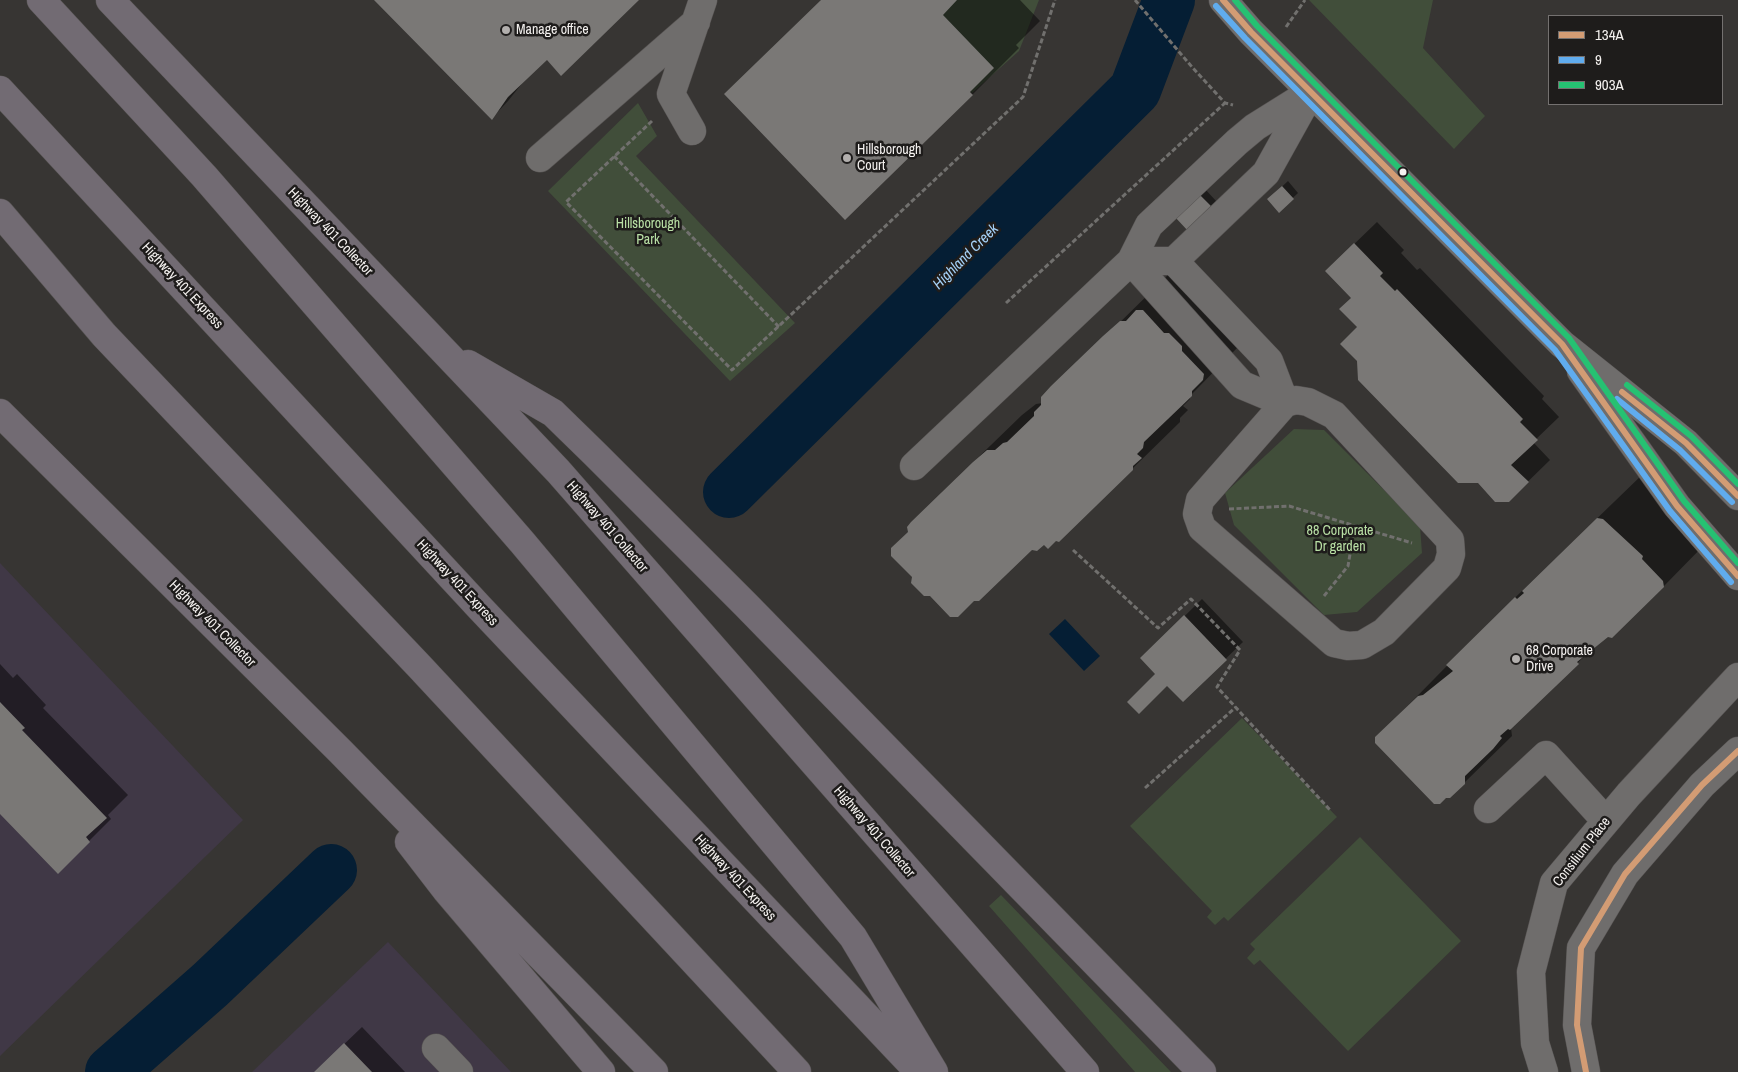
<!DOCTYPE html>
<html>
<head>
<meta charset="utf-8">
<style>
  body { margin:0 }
  #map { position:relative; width:1738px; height:1072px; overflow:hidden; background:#373533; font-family:"Archivo Narrow",sans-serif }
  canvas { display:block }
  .legend { position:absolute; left:1548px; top:15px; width:175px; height:90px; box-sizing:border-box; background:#1e1c1b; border:1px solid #747170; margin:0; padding:6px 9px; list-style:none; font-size:15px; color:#f4f1ef }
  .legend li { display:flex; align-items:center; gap:10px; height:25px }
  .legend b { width:25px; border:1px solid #747170 }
</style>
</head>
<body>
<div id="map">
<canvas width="1738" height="1072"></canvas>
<ul class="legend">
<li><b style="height:6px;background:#d39c74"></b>134A</li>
<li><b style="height:6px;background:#60acee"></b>9</li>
<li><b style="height:6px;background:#26c172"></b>903A</li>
</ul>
</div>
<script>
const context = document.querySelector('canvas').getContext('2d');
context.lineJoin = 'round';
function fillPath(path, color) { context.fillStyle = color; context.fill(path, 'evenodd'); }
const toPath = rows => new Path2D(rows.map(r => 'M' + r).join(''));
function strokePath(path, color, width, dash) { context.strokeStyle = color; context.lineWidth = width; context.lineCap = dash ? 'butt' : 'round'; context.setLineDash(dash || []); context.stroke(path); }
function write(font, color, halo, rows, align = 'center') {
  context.font = font + ' "Archivo Narrow",sans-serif'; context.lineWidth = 5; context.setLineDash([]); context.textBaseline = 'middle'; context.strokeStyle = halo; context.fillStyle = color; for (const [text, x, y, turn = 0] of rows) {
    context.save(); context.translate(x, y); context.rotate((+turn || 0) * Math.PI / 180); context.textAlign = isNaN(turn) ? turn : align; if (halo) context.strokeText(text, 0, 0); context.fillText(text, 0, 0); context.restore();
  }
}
fillPath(toPath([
  [0,563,243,820,0,1056],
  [388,942,511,1072,252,1072]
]), '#403846');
fillPath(toPath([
  [937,0,1039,0,1019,51,972,93,911,30],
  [1309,0,1433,0,1423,48,1485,116,1454,149],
  [638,103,657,136,636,156,795,323,730,381,548,191],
  [1294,429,1324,430,1420,526,1422,553,1357,612,1324,615,1234,525,1225,493],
  [1242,718,1337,817,1228,921,1224,917,1215,925,1207,917,1212,911,1130,826],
  [1360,837,1461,941,1348,1051,1260,960,1254,965,1247,958,1255,949,1250,944],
  [1001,895,1171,1072,1135,1072,989,906]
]), '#414e3a');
fillPath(toPath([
  [1065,619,1100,656,1084,671,1049,634]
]), '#051e34');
fillPath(toPath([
  [376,0,637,0,547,58,524,81,508,101,492,118],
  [822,0,1020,0,1040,21,1016,45,1019,48,972,95],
  [1288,181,1298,193,1279,211,1274,194],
  [1205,189,1217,202,1188,230,1176,217],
  [1377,222,1404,250,1401,253,1417,270,1420,268,1544,396,1542,399,1559,417,1533,442,1550,460,1508,501,1358,327,1352,298,1349,249],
  [1168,275,1238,347,1190,396,1190,399,1183,406,1188,410,1180,418,1180,422,1132,469,1055,540,1044,543,909,532,960,475,1022,415,1036,404,1043,403,1043,398],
  [1645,472,1710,539,1663,587,1594,647,1525,714,1511,728,1512,736,1464,783,1376,738,1494,618],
  [1202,599,1243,642,1183,700,1142,658],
  [0,664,13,678,17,674,46,705,43,708,128,795,108,815,111,819,58,872,0,812],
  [362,1027,405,1072,315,1072]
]), '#0007');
strokePath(toPath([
  [729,492,1135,90,1169,0],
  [111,1072,210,985,331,870]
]), '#051e34', 52);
fillPath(toPath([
  [374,0,639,0,561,76,547,60,508,97,492,120],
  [821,0,957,0,943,15,994,68,970,92,973,95,845,220,724,94],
  [1282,186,1294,199,1279,213,1267,199],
  [1199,194,1213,208,1188,231,1175,217],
  [1354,243,1383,273,1380,276,1395,291,1397,289,1523,419,1520,422,1538,440,1511,465,1529,482,1509,502,1495,502,1478,483,1458,483,1358,380,1357,361,1340,344,1357,327,1339,309,1351,298,1325,271],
  [1136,310,1143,310,1164,333,1169,333,1182,346,1182,351,1204,374,1203,380,1192,391,1192,396,1144,442,1143,448,1137,454,1142,458,1133,466,1133,470,1059,542,1056,541,1048,549,1044,545,1037,551,1032,550,979,601,974,601,958,617,950,617,930,596,924,596,911,583,912,577,891,556,891,548,908,532,907,527,911,522,973,462,987,450,995,450,1003,443,1007,442,1034,416,1034,412,1041,405,1041,397,1051,386,1103,336,1120,321,1126,321],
  [1597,518,1603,519,1643,556,1642,559,1663,581,1664,587,1612,638,1608,637,1577,662,1579,664,1510,730,1508,729,1500,736,1502,738,1493,749,1465,776,1465,784,1450,798,1446,798,1440,804,1434,804,1375,743,1375,737,1418,696,1423,695,1453,671,1446,665,1515,597,1517,599,1524,593,1522,591],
  [1184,615,1227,660,1183,702,1167,686,1139,714,1127,702,1155,674,1140,658],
  [0,702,25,728,22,730,107,818,86,837,90,842,58,874,0,814],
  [344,1043,372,1072,314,1072]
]), '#7a7876');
const minor = toPath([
  [1223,0,1251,32,1562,344,1686,443,1738,496],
  [692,131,671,94,703,0],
  [540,158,696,22],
  [1174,261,1269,361,1285,403],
  [1581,371,1677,506,1738,576],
  [1285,403,1200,500,1197,514,1202,528,1334,643,1348,646,1362,645,1384,632,1447,568,1451,554,1450,540,1334,415,1308,402,1296,400,1285,403,1242,385,1131,261,1149,225,1237,142,1255,127,1311,92],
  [914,466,1131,261,1174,261,1266,173,1310,94],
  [1488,809,1546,755,1606,821],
  [436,1048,459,1072],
  [1544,1072,1535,1043,1531,972,1554,883,1629,794,1738,677],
  [1586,1072,1577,1025,1581,948,1625,874,1702,785,1738,751]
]);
const highway = toPath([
  [41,0,204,176,522,542,853,937,934,1072],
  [110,0,558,471,1085,1072],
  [0,90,480,608,919,1072],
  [0,213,104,335,419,666,797,1072],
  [468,364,553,413,596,455,745,604,1202,1072],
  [0,413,340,751,654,1072],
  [409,842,446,890,601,1072]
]);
strokePath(minor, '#565352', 29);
strokePath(highway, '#565352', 29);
strokePath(toPath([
  [1135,0,1192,67,1225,103,1233,105],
  [1286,27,1305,0],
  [652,121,566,202,732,370,1023,97,1055,0],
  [614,156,779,327],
  [1006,303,1225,103],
  [1229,509,1289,506,1412,543],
  [1073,550,1158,628,1191,599,1240,650,1217,687,1330,810],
  [1324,596,1348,566,1355,525],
  [1145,788,1236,707]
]), '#71706e', 3, [5, 2.5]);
strokePath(minor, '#6f6d6c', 28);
strokePath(highway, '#726b73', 28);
strokePath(toPath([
  [1223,0,1251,32,1562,344,1677,506,1738,576],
  [1622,392,1686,443,1738,496],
  [1586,1072,1577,1025,1581,948,1625,874,1702,785,1738,751]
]), '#d39c74', 6);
strokePath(toPath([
  [1216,6,1245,38,1555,350,1670,511,1731,582],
  [1617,399,1680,450,1732,502]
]), '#60acee', 6);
strokePath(toPath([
  [1235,0,1257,26,1569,338,1684,501,1738,563],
  [1627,385,1691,436,1738,484]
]), '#26c172', 6);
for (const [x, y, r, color] of [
  [506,30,5,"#b2afad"],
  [847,158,5,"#b2afad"],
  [1403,172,4.5,"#f4f1ef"],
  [1516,659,5,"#b2afad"]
]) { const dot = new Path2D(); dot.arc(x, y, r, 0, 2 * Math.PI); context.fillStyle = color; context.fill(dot); strokePath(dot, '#1e1c1b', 2); }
write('14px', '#f4f1ef', '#1e1c1b', [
  ["Manage office",516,30],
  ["Hillsborough",857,150],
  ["Court",857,166],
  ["68 Corporate",1526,651],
  ["Drive",1526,667]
], 'left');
write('14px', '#b9e0a5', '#1e1c1b', [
  ["Hillsborough",648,224],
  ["Park",648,240],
  ["88 Corporate",1340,531],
  ["Dr garden",1340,547]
]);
write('14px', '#f4f1ef', '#1e1c1b', [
  ["Highway 401 Collector",330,232,46],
  ["Highway 401 Express",182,286,47],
  ["Highway 401 Collector",607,527,49],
  ["Highway 401 Express",457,583,47],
  ["Highway 401 Collector",212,624,45],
  ["Highway 401 Collector",874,832,49],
  ["Consilium Place",1582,852,-52],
  ["Highway 401 Express",735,878,47]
]);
write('italic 15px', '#a5d1f7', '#1e1c1b', [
  ["Highland Creek",966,257,-45]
]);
</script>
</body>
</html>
